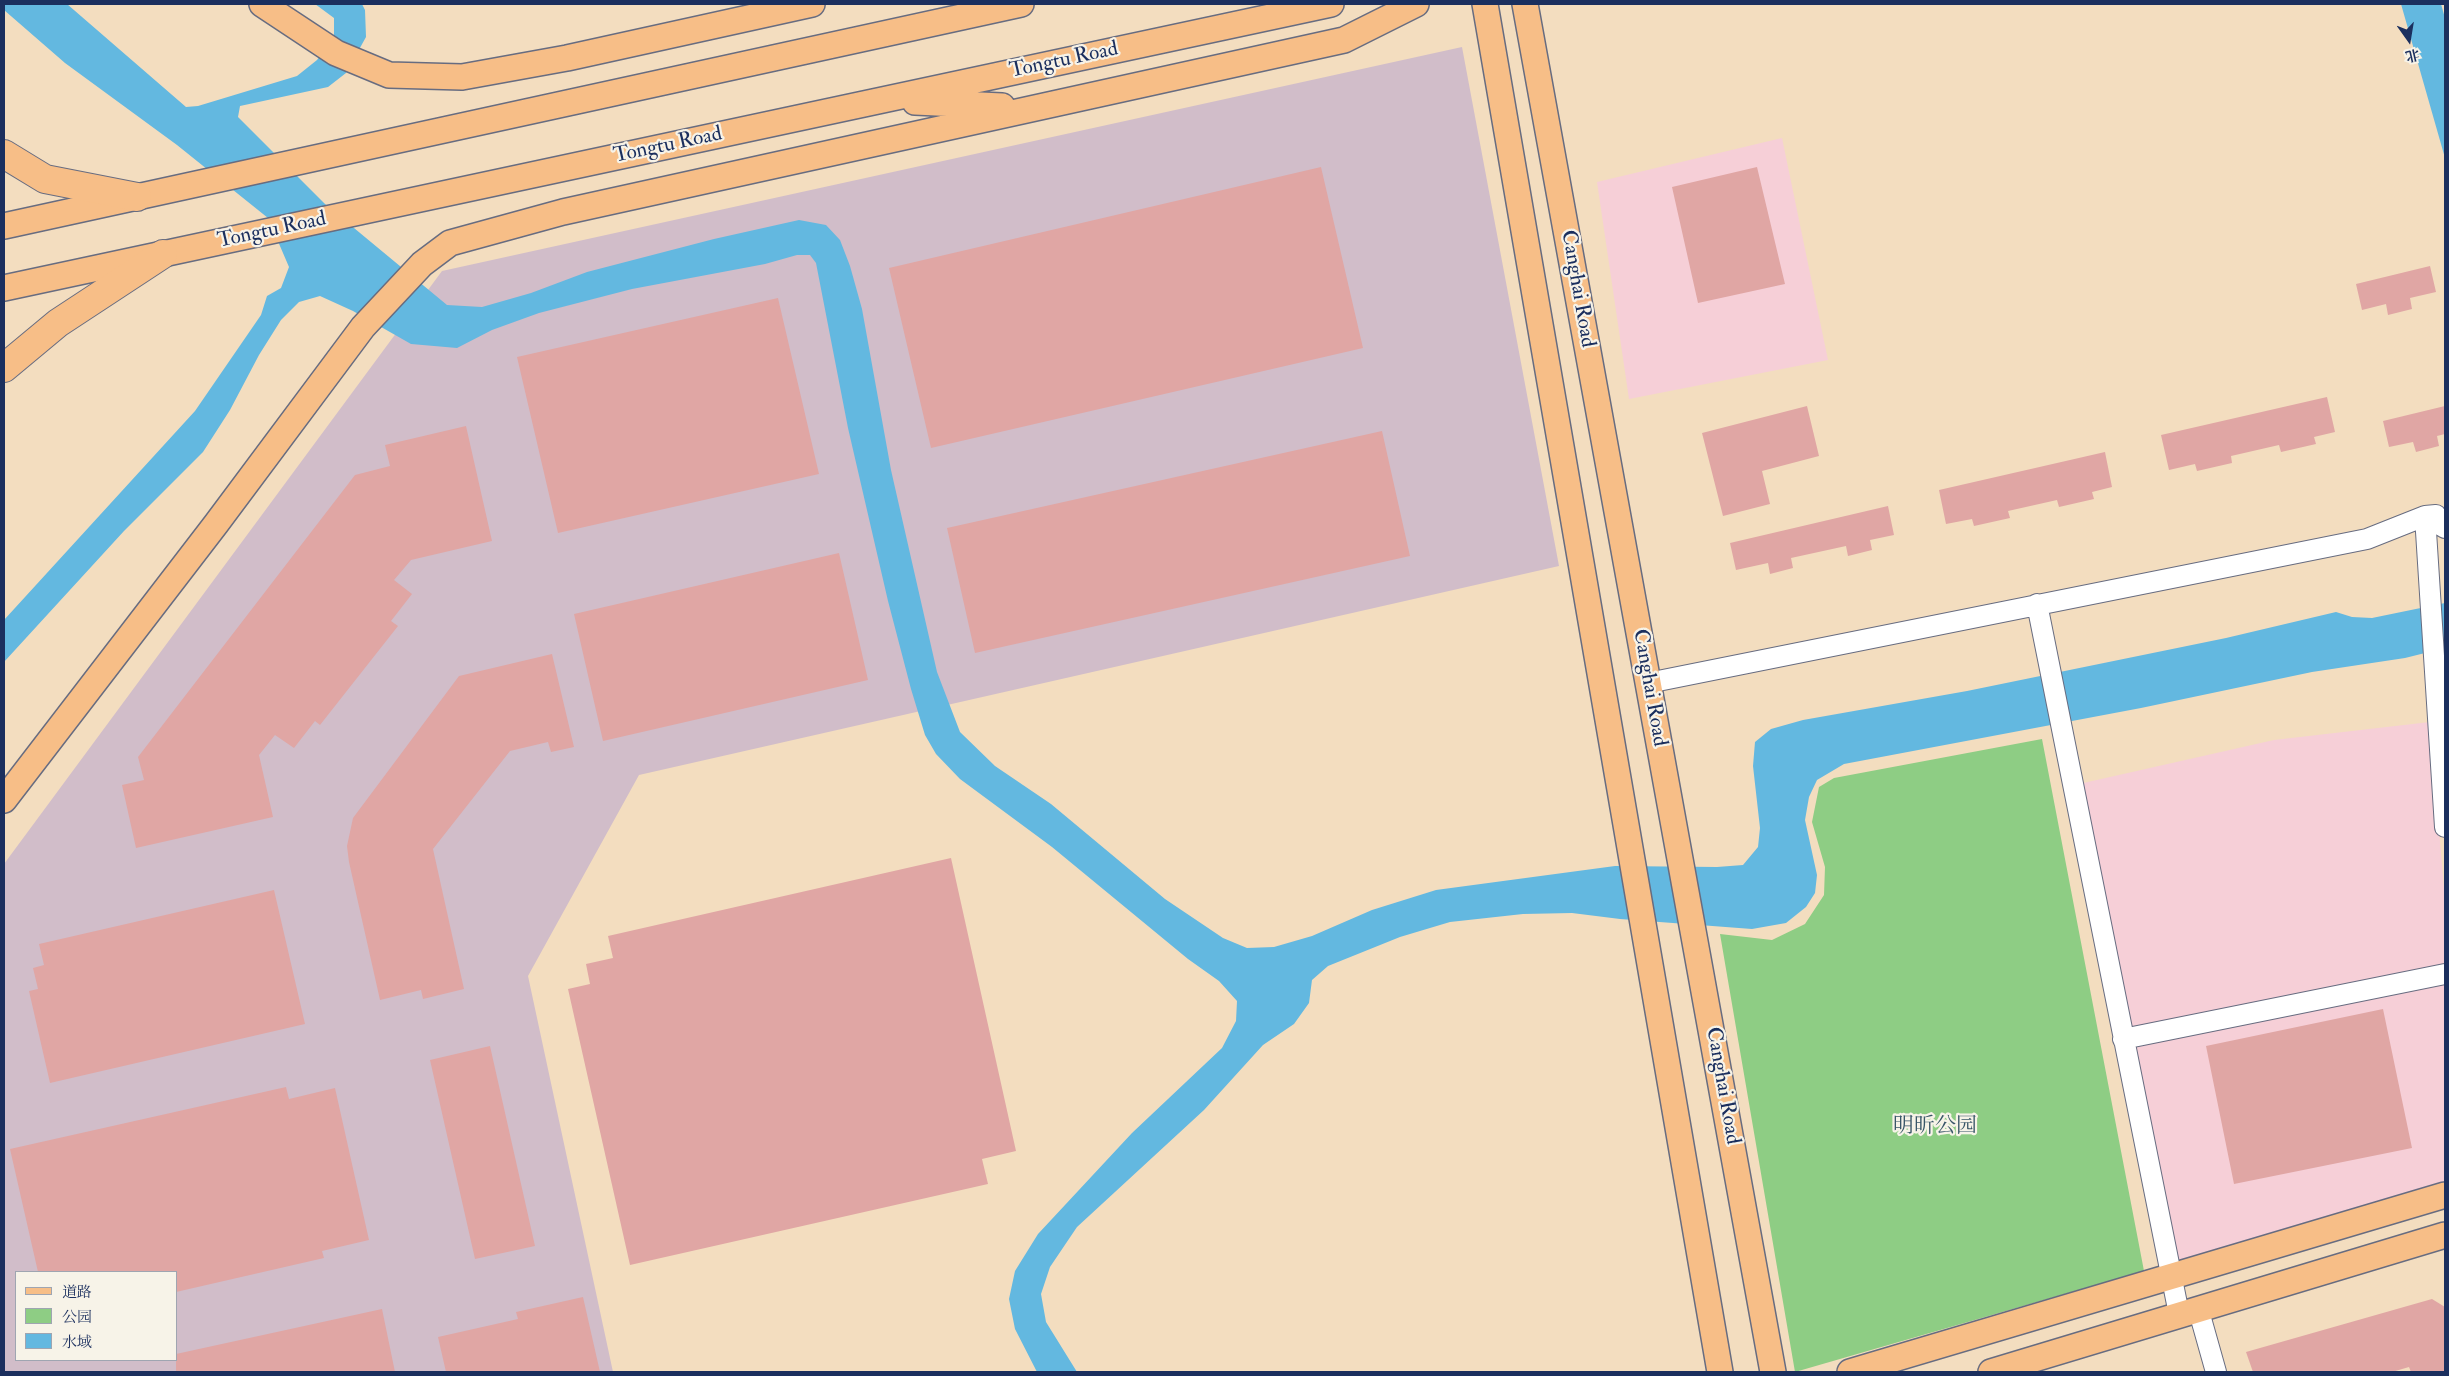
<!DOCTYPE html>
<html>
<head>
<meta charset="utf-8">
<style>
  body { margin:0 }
  #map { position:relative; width:2449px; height:1376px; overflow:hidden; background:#f3ddbf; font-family:"IM FELL Double Pica","Noto Serif SC",serif }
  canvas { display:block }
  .frame { position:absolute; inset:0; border:5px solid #1b2f5e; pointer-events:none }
  .legend { position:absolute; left:15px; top:1271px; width:162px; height:90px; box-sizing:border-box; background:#f7f3e8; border:1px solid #9fa5b1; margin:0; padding:6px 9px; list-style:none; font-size:15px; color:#1b2f5e }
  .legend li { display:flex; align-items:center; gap:10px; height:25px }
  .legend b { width:25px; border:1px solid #9fa5b1 }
  .north { position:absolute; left:2384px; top:15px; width:50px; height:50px; -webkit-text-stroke:4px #f7f3e8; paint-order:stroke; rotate:167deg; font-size:14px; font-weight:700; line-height:20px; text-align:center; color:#1b2f5e }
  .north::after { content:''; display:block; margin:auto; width:18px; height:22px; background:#1b2f5e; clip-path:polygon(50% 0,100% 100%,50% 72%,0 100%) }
</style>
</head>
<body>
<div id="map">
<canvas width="2449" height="1376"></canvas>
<div class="frame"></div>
<ul class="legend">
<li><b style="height:6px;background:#f7be87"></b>道路</li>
<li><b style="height:14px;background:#8ecd84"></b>公园</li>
<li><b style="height:14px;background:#63b8e0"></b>水域</li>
</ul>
<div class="north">北</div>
</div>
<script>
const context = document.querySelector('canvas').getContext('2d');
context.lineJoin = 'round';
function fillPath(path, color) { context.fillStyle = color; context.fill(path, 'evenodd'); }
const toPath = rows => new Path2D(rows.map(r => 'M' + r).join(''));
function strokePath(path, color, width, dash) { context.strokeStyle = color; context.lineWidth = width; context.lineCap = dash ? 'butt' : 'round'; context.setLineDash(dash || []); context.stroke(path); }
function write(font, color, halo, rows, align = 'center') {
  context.font = font + ' "IM FELL Double Pica","Noto Serif SC",serif'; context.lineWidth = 4.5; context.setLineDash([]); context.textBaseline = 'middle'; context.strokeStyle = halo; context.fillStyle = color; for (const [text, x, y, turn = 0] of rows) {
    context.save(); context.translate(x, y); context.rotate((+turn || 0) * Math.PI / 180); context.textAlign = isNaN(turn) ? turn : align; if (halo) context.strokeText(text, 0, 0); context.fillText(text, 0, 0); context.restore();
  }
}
fillPath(toPath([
  [1782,138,1828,360,1629,399,1597,182],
  [2430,722,2445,901,2445,970,2125,1033,2079,784,2274,740],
  [2445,980,2445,1186,2174,1271,2130,1046]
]), '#f6cfd7');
fillPath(toPath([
  [1462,47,1559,566,639,775,528,976,613,1372,4,1372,4,864,442,271],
  [16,1272,176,1272,176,1360,16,1360]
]), '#d1bdc9');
fillPath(toPath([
  [2042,739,2144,1271,1795,1372,1720,934,1772,940,1805,924,1824,895,1825,867,1812,822,1819,787,1834,778]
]), '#8ecd84');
fillPath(toPath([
  [4,4,67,4,186,107,198,106,297,76,317,60,334,37,334,18,315,4,362,4,365,10,366,37,346,73,328,87,240,106,238,117,325,204,447,305,482,307,531,293,587,272,714,239,799,220,826,225,840,240,850,266,862,309,891,470,937,672,960,732,995,766,1051,804,1165,899,1223,938,1247,948,1274,947,1312,936,1372,910,1436,890,1615,866,1717,867,1743,865,1758,847,1760,828,1753,766,1755,742,1771,729,1803,720,1967,691,2226,638,2336,612,2352,617,2372,618,2445,603,2445,648,2405,658,2312,672,2141,708,1844,764,1817,780,1809,797,1805,820,1817,875,1815,893,1806,907,1786,923,1752,929,1620,919,1572,913,1523,914,1450,922,1400,937,1328,966,1312,980,1309,1003,1294,1024,1263,1045,1204,1110,1077,1227,1050,1267,1041,1294,1046,1322,1077,1372,1037,1372,1015,1329,1009,1299,1015,1271,1038,1234,1132,1133,1222,1048,1236,1021,1237,1001,1219,981,1188,959,1052,847,960,779,936,754,925,735,911,689,888,601,848,428,816,263,810,255,797,255,765,264,632,289,539,313,492,330,457,348,411,344,353,311,320,296,299,302,281,320,259,355,230,410,203,452,124,531,4,662,4,620,195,411,261,315,267,296,281,288,289,267,268,218,177,145,65,63,4,10],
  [2401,4,2441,4,2445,18,2445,158]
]), '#63b8e0');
fillPath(toPath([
  [1321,167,1363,348,931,448,889,268],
  [1757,167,1785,284,1698,303,1672,187],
  [2430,266,2436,292,2410,298,2412,309,2388,315,2386,304,2362,310,2356,284],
  [778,298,819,474,558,533,517,357],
  [2327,397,2335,432,2314,437,2316,444,2281,452,2279,445,2231,456,2232,463,2197,471,2195,464,2169,470,2161,435],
  [1807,406,1819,456,1762,471,1770,504,1723,516,1702,433],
  [2445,406,2445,434,2437,436,2439,446,2416,452,2413,442,2389,447,2383,421],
  [466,426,492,541,411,560,394,580,412,594,391,621,398,626,320,725,315,721,294,748,275,735,259,755,273,817,136,848,122,785,144,780,138,757,355,475,390,466,385,445],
  [1382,431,1410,556,975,653,947,528],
  [2105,452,2112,487,2092,492,2094,499,2059,507,2057,500,2008,511,2010,518,1974,526,1972,519,1946,524,1939,490],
  [1888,506,1894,535,1870,540,1872,550,1848,556,1846,546,1791,558,1793,568,1770,574,1768,563,1736,570,1730,543],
  [839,553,868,680,603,741,574,614],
  [552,654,574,747,551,752,548,742,510,751,433,849,464,989,423,999,421,990,380,1000,349,862,347,846,353,818,459,676],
  [951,858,1016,1151,982,1159,988,1184,630,1265,568,989,590,984,586,964,613,958,608,936],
  [274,890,305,1024,50,1083,29,991,38,989,33,968,44,965,39,944],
  [2383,1009,2412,1148,2234,1184,2206,1046],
  [490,1046,535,1246,475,1259,430,1060],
  [286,1087,289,1099,335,1088,369,1240,322,1251,324,1258,176,1292,176,1272,38,1272,10,1149],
  [583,1297,600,1372,446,1372,438,1337,518,1319,516,1312],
  [2432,1299,2445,1307,2445,1372,2411,1372,2409,1367,2392,1372,2253,1372,2246,1352],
  [382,1309,395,1372,176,1372,176,1354]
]), '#e0a6a4');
const minor = toPath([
  [2436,515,2425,516,2445,827],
  [2037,604,2179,1314],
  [1648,683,2367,539,2425,516,2445,528],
  [2123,1039,2445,974],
  [2198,1308,2216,1372]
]);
const major = toPath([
  [262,4,336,53,389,75,462,77,567,58,812,4],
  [1485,4,1720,1372],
  [1525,4,1773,1372],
  [915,102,1002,106],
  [4,226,1021,4],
  [4,288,1331,4],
  [4,800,216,524,363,327,422,264,450,243,563,212,1344,40,1416,4],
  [1850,1372,2445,1195],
  [1991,1372,2445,1235]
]);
const highway = toPath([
  [4,154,45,179,137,197],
  [4,368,58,323,163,254]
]);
strokePath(minor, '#676c80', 22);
strokePath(major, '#676c80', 28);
strokePath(highway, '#676c80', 30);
strokePath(minor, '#fff', 20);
strokePath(major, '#f7be87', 25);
strokePath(highway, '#f7be87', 28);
write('21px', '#1b2f5e', '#f7f3e8', [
  ["Tongtu Road",1064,61,-12],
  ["Tongtu Road",668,146,-12],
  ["Tongtu Road",272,231,-12],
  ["Canghai Road",1577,289,80],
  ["Canghai Road",1649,688,80],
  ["Canghai Road",1722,1086,80]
]);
write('21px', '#385668', '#f7f3e8', [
  ["明昕公园",1935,1127]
]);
</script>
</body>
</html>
